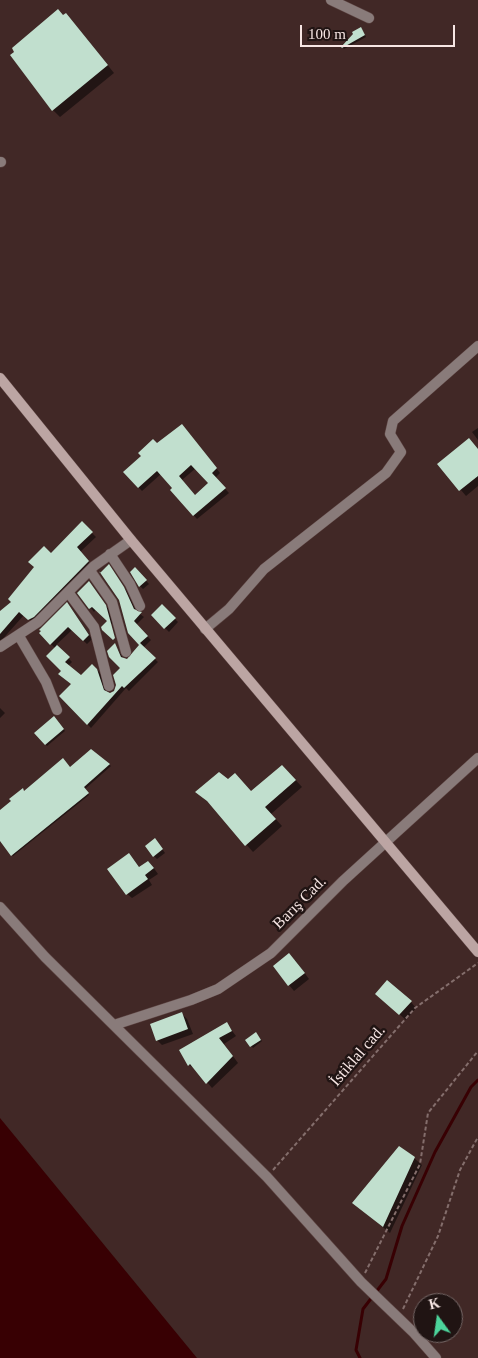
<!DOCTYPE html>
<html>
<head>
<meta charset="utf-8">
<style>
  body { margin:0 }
  #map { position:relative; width:478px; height:1358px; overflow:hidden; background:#412826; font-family:Georgia,serif }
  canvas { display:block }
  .north { position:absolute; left:413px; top:1293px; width:50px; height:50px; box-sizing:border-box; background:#201413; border:1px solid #766867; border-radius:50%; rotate:346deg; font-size:14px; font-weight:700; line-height:20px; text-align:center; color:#f7e6e4 }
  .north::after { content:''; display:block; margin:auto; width:18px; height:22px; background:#4cd49b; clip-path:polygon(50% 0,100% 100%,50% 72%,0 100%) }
  .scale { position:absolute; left:300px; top:25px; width:155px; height:22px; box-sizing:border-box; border:2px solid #f7e6e4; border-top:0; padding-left:6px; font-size:15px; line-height:18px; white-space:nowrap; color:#f7e6e4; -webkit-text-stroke:4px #201413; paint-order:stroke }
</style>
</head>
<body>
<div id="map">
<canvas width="478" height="1358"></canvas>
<div class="north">K</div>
<div class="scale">100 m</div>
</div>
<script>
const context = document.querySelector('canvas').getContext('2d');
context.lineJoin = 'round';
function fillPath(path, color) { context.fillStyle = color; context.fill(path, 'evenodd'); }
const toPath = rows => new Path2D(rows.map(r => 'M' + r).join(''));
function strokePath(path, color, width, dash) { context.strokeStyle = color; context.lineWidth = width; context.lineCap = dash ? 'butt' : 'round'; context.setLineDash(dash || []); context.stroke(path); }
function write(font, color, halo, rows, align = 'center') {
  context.font = font + ' Georgia,serif'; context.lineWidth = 5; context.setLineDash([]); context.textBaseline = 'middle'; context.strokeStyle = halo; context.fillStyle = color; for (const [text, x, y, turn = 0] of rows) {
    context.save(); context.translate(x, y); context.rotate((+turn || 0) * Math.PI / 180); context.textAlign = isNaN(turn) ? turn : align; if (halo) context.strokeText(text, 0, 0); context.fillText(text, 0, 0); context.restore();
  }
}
fillPath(toPath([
  [0,1118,197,1358,0,1358]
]), '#380003');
fillPath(toPath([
  [63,16,73,22,114,73,60,117,53,110],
  [362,30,366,37,344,49,342,47],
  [478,428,478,440,472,432],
  [186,430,220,473,215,478,229,493,197,519,172,491,174,488,161,474,142,491,124,472],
  [196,468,210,483,195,496,182,480],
  [478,449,478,486,466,496,439,464],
  [82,523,96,537,80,552,92,566,34,623,24,615,0,642,0,613,13,603,51,554],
  [135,569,149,584,143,589,140,586],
  [112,570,127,592,136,611,144,617,136,625,151,640,143,648,158,662,129,691,126,688,91,728,61,696,72,684,63,671,55,648,40,633,71,608,92,639,87,644,72,630,56,645,72,662,68,666,81,677,92,665,101,674,106,693,111,694,117,688,122,668,115,645,123,658,128,660,141,645],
  [92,586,109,610,117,642,112,623,110,625,114,640,103,629,109,621,96,609,94,612,79,593],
  [162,606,178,622,169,632,152,615],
  [0,708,5,713,0,718],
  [54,718,65,731,47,746,36,733],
  [91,750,111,766,85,789,89,795,13,856,0,839,0,812,25,793,70,768],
  [289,773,302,787,271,814,282,826,253,852,211,805,197,792,228,781,251,792],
  [158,843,165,853,157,859,154,856],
  [134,860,140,868,153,867,158,874,149,880,152,885,132,898,126,893],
  [295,960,309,979,294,991,289,985],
  [382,999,411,1002,416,1008,406,1020],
  [182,1014,187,1019,193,1034,162,1045,157,1040],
  [227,1024,236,1036,224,1044,238,1063,212,1088,196,1069,189,1065],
  [257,1035,262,1041,253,1048,247,1041],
  [414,1158,422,1165,390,1233,361,1209]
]), '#0007');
strokePath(toPath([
  [360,1358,356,1350,363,1309,386,1279,402,1226,435,1152,471,1087,478,1080]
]), '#380003', 3);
fillPath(toPath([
  [58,9,63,15,66,13,108,65,52,111,10,55,14,52,12,48],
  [361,27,365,35,342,48,341,47,353,34,352,32],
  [182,424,217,468,212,473,226,488,193,516,170,490,172,488,157,471,138,488,123,472,141,456,138,453,153,439,157,443],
  [191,465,208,483,195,495,179,476],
  [469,438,478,449,478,476,459,491,437,464],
  [82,521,93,532,77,547,89,561,34,617,28,620,19,612,0,634,0,611,11,602,8,599,34,567,28,562,44,546,51,553],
  [109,564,124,587,134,609,142,612,134,621,148,636,140,643,156,658,124,688,122,686,87,725,59,696,71,684,58,674,61,671,46,656,57,645,70,657,65,662,81,675,92,664,97,669,104,690,110,693,114,691,116,685,113,675,120,668,109,657,107,651,115,643,121,657,127,659,139,645,128,633,119,600,99,571,100,573],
  [135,567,147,580,139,587,130,572],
  [89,581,106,605,115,638,113,640,102,630,101,627,107,621,92,607,89,609,77,593],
  [67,602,89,635,83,641,68,627,50,645,39,633,41,631,39,630],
  [162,604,176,618,164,629,151,615],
  [54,716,64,729,45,745,34,733],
  [91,749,110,764,84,787,89,793,11,856,0,841,0,810,11,801,9,799,23,788,24,791,63,758,70,767],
  [282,765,296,780,265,807,276,819,245,846,207,801,195,792,219,772,228,779,235,773,251,791],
  [155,838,163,849,153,857,145,846],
  [129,853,139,867,148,861,154,868,145,875,148,879,126,895,107,869],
  [289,953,305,973,288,986,273,966],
  [387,980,412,1001,399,1015,375,994],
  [182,1012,188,1029,156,1041,150,1024],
  [227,1022,232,1031,219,1038,233,1056,206,1084,190,1064,188,1066,179,1050],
  [256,1032,261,1040,250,1047,245,1040],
  [399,1146,415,1157,383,1227,352,1203]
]), '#c1dfce');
const street = toPath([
  [331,0,369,18],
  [0,162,1,162],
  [110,554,130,584,140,606],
  [91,572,112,602,126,652],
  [68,592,94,627,109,686],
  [205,629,229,609,264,569,386,473,401,452,390,434,393,421,478,346],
  [19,636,46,682,57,710],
  [0,647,38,622,94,566,131,540],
  [0,907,45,957,267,1177,361,1282,414,1333,436,1358],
  [114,1025,191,1000,218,989,271,953,343,881,478,758]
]);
const secondary = toPath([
  [0,378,131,540,478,952]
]);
strokePath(street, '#5e4644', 11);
strokePath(secondary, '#5e4644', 11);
strokePath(toPath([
  [273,1170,415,1008,478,963],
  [365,1273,420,1164,428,1113,478,1051],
  [403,1309,438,1236,460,1170,478,1137]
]), '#846e6c', 2, [4, 2.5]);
strokePath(street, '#897b7a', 10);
strokePath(secondary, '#bca5a3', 10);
write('16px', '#f7e6e4', '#201413', [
  ["Barış Cad.",300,903,-45],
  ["İstiklal cad.",358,1056,-49]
]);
</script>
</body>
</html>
